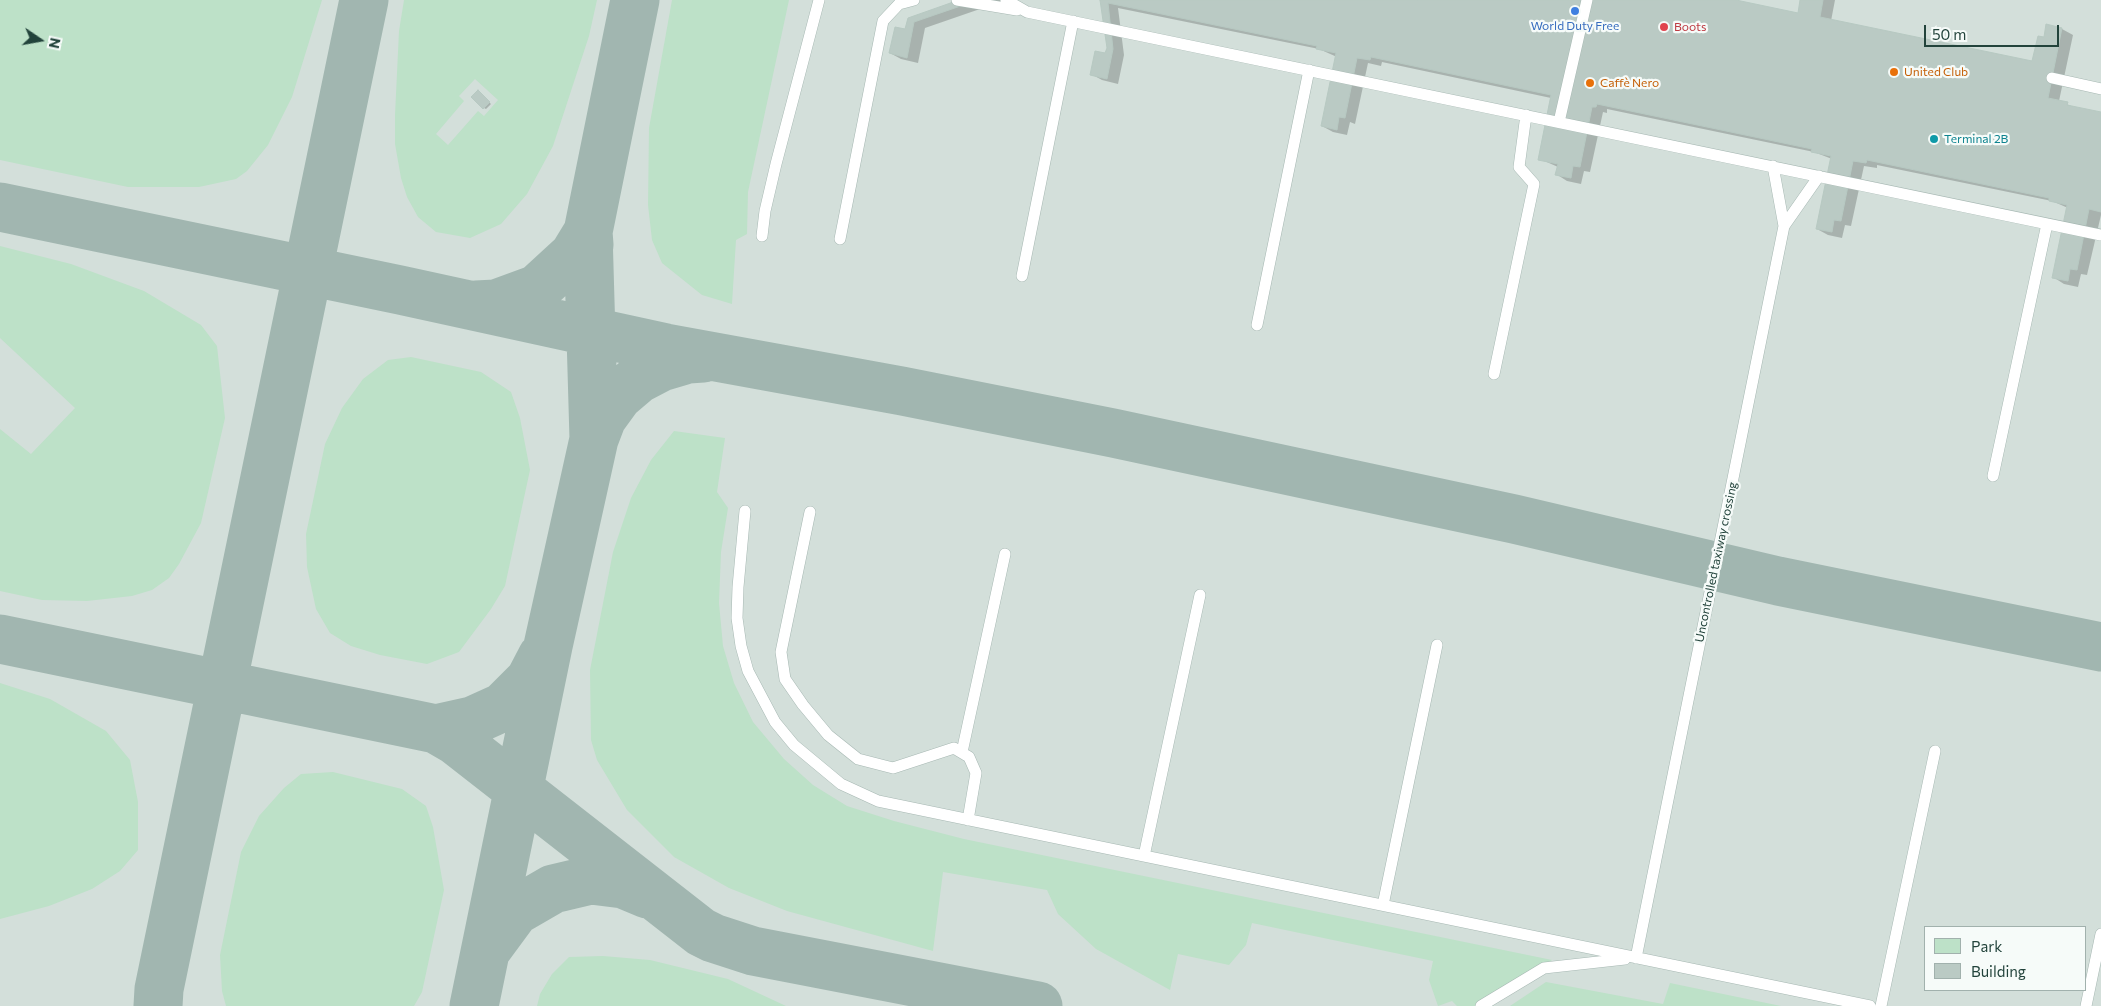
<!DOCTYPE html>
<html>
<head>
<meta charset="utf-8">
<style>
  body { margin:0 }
  #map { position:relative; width:2101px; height:1006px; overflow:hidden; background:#e5efeb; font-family:Commissioner,sans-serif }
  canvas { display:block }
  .legend { position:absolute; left:1924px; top:926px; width:162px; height:65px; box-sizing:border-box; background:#f6fbf9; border:1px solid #a1b1ad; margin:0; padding:6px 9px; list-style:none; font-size:15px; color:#22433b }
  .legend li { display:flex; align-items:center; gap:10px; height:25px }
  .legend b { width:25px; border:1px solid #a1b1ad }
  .north { position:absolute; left:15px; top:15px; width:50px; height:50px; -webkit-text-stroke:4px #f6fbf9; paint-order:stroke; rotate:102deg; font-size:14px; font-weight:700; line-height:20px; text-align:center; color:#22433b }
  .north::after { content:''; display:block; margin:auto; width:18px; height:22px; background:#22433b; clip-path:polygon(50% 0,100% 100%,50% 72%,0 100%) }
  .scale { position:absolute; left:1924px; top:25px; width:135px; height:22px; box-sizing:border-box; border:2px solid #22433b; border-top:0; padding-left:6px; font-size:15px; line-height:18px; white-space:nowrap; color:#22433b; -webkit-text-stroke:4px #f6fbf9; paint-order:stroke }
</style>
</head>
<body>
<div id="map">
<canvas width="2101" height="1006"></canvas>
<ul class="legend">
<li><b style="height:14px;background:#bde1c8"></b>Park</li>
<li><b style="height:14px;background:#bacac4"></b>Building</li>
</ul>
<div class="north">N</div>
<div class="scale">50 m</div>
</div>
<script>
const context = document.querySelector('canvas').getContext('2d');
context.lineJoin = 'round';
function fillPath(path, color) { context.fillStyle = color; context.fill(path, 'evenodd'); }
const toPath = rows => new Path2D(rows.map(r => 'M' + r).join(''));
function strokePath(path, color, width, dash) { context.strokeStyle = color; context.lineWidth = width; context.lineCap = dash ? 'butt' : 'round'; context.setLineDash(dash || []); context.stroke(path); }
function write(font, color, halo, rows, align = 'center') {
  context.font = font + ' Commissioner,sans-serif'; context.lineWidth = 4.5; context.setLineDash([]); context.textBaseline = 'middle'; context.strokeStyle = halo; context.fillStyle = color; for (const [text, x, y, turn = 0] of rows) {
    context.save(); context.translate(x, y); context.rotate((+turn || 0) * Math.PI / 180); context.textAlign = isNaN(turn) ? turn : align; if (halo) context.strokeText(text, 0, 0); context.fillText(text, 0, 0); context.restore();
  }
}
fillPath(toPath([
  [0,0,2101,0,2101,1006,0,1006],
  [1925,927,2085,927,2085,990,1925,990]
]), '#d3dfda');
fillPath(toPath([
  [0,0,322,0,292,97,268,145,247,171,236,179,199,187,128,187,0,160],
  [404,0,597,0,589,36,553,146,527,194,501,224,470,238,436,232,418,217,407,197,401,178,395,144,395,115,399,31],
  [475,79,498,100,484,116,478,111,448,145,436,134,464,101,459,96],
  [672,0,789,0,748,192,747,234,736,240,732,304,702,295,662,263,652,240,648,205,649,128],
  [0,246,71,264,144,291,201,325,217,346,225,418,201,523,179,564,169,578,152,590,132,596,87,601,42,600,0,591,0,429,31,454,75,408,0,338],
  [411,357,481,372,511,392,520,418,530,470,505,586,491,609,459,652,427,664,380,655,351,646,330,633,316,609,307,567,306,534,325,444,342,408,363,379,388,360],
  [674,431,725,438,717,492,728,508,721,552,719,603,723,646,734,683,753,722,784,759,813,785,847,806,894,821,964,839,1552,960,1480,1006,1457,1006,1452,1001,1438,1006,1429,980,1433,961,1252,923,1246,945,1229,965,1178,954,1170,990,1096,949,1058,914,1047,890,943,872,933,951,787,911,729,888,674,857,627,810,597,760,591,740,590,670,613,552,631,498,651,460],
  [0,683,50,699,106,731,130,760,138,802,138,850,120,871,92,889,49,906,0,919],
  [333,772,402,789,426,806,433,827,444,890,422,992,414,1006,226,1006,222,991,220,955,241,852,259,816,284,788,301,774],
  [603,956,650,960,728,979,786,1006,537,1006,540,994,552,974,569,957],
  [1546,982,1663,1004,1670,983,1781,1006,1510,1006]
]), '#bde1c8');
fillPath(toPath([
  [963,0,1006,0,925,28,918,63,901,59,890,53,906,31,909,19],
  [1101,0,1730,0,1799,14,1802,0,1835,0,1831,21,2033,63,2045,38,2047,26,2062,29,2073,35,2059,101,2076,108,2101,113,2101,215,2087,275,2081,274,2078,287,2064,284,2053,277,2068,208,2052,201,1877,165,1877,168,1864,166,1851,226,1845,225,1842,238,1828,235,1817,229,1832,159,1814,152,1607,109,1607,113,1603,112,1590,172,1584,171,1581,184,1567,181,1556,174,1558,167,1540,159,1551,98,1382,62,1381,66,1368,63,1355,124,1350,122,1347,135,1333,132,1322,126,1337,57,1319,49,1118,8,1124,55,1118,84,1102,80,1091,74,1106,55,1109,48],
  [480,93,491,104,486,109,484,108]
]), '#0003');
strokePath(toPath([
  [0,207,400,290,666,348,902,391,1113,433,1514,519,1778,581,2101,647],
  [476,305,496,304,537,289,574,255,588,232,589,245],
  [594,432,594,439,602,418,618,396,638,379,661,367,688,359,703,358],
  [0,639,436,729,455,740,701,932,713,938,753,951,1038,1006],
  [436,729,472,721,503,707,530,680,542,657],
  [487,949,515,911,553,889,591,880,623,884,647,894],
  [158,1006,159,989,364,0],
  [474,1006,548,646,594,439,588,232,635,0]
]), '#a1b6b0', 49);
const building = toPath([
  [959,0,978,0,914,22,907,58,889,53,895,27,905,29,908,18,959,0],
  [1100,0,1736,0,1798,13,1800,0,1823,0,1820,17,2032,61,2038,36,2044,37,2046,24,2062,28,2048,98,2068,102,2067,105,2101,112,2101,212,2089,209,2077,270,2070,269,2068,281,2052,278,2067,205,2049,201,2049,198,1867,160,1866,163,1853,161,1841,221,1834,220,1832,232,1816,229,1831,156,1811,152,1812,149,1597,104,1596,107,1592,107,1580,167,1573,166,1571,178,1555,175,1558,164,1538,160,1551,95,1371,57,1370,60,1357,58,1345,118,1339,117,1337,130,1321,126,1336,53,1316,49,1317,46,1108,3,1113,49,1107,79,1090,75,1095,51,1105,53,1107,48,1100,0],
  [478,90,490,102,483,109,471,97,478,90]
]);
fillPath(building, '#bacac4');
strokePath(building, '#b7c9c2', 1);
const lane = toPath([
  [957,0,1017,10],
  [1006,0,1027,12,2101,235],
  [2052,78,2101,89],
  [1559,122,1587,0],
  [1773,166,1784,226,1819,176],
  [762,236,765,211,776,164,819,0],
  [840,239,883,21,899,4,914,0],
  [1022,276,1073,21],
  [1257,325,1309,70],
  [1494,374,1534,184,1519,167,1526,115],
  [1993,476,2047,224],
  [745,511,738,587,737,618,741,646,748,671,775,722,794,745,841,784,878,801,1870,1006],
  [810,512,781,652,785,679,803,705,828,735,858,759,893,768,954,748,969,757,976,773,968,820],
  [962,752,1005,554],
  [1144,856,1200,595],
  [1383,905,1437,645],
  [1636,958,1784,226],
  [1481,1006,1544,968,1625,959],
  [1881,1006,1935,751],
  [2086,1006,2101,934]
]);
strokePath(lane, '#a7b8b3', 12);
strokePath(lane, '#fff', 11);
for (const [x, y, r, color] of [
  [1575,11,5,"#3f7fe0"],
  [1664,27,5,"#e0444e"],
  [1894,72,5,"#e8710a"],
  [1590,83,5,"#e8710a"],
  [1934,139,5,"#0f9aa8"]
]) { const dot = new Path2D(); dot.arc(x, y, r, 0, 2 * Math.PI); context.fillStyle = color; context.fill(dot); strokePath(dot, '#f6fbf9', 2); }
write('12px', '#366cbe', '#f6fbf9', [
  ["World Duty Free",1575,26]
]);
write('12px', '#be3a42', '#f6fbf9', [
  ["Boots",1674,27]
], 'left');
write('12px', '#c56008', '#f6fbf9', [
  ["United Club",1904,72],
  ["Caffè Nero",1600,83]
], 'left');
write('12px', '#0d838f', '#f6fbf9', [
  ["Terminal 2B",1944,139]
], 'left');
write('12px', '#22433b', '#f6fbf9', [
  ["Uncontrolled taxiway crossing",1716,562,-78]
]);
</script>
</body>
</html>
